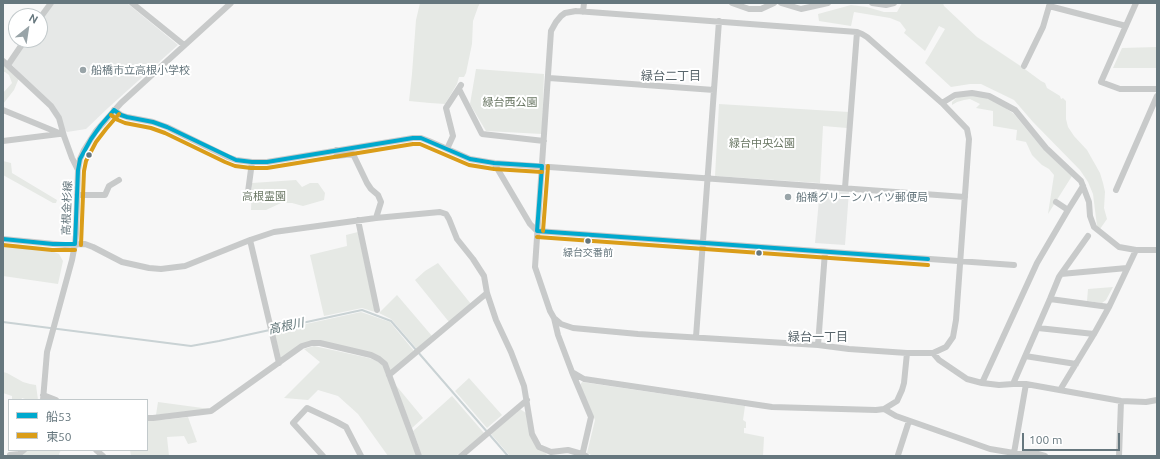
<!DOCTYPE html>
<html>
<head>
<meta charset="utf-8">
<style>
  body { margin:0 }
  #map { position:relative; width:1160px; height:459px; overflow:hidden; background:#f7f7f7; font-family:Ubuntu,"Noto Sans JP",sans-serif }
  canvas { display:block }
  .frame { position:absolute; inset:0; border:4px solid #66777e; pointer-events:none }
  .legend { position:absolute; left:8px; top:399px; width:140px; height:52px; box-sizing:border-box; background:#fff; border:1px solid #c2c9cb; margin:0; padding:5px 7px; list-style:none; font-size:12px; color:#66777e }
  .legend li { display:flex; align-items:center; gap:8px; height:20px }
  .legend b { width:20px; border:1px solid #c2c9cb }
  .north { position:absolute; left:8px; top:8px; width:40px; height:40px; box-sizing:border-box; background:#fff; border:1px solid #c2c9cb; border-radius:50%; rotate:30deg; font-size:11px; font-weight:700; line-height:16px; text-align:center; color:#66777e }
  .north::after { content:''; display:block; margin:auto; width:14px; height:18px; background:#99a4a8; clip-path:polygon(50% 0,100% 100%,50% 72%,0 100%) }
  .scale { position:absolute; left:1022px; top:433px; width:98px; height:18px; box-sizing:border-box; border:2px solid #66777e; border-top:0; padding-left:5px; font-size:12px; line-height:14px; white-space:nowrap; color:#66777e; -webkit-text-stroke:3px #fff; paint-order:stroke }
</style>
</head>
<body>
<div id="map">
<canvas width="1160" height="459"></canvas>
<div class="frame"></div>
<ul class="legend">
<li><b style="height:5px;background:#00a9ce"></b>船53</li>
<li><b style="height:5px;background:#da9d19"></b>東50</li>
</ul>
<div class="north">N</div>
<div class="scale">100 m</div>
</div>
<script>
const context = document.querySelector('canvas').getContext('2d');
context.lineJoin = 'round';
function fillPath(path, color) { context.fillStyle = color; context.fill(path, 'evenodd'); }
const toPath = rows => new Path2D(rows.map(r => 'M' + r).join(''));
function strokePath(path, color, width, dash) { context.strokeStyle = color; context.lineWidth = width; context.lineCap = dash ? 'butt' : 'round'; context.setLineDash(dash || []); context.stroke(path); }
function write(font, color, halo, rows, align = 'center') {
  context.font = font + ' Ubuntu,"Noto Sans JP",sans-serif'; context.lineWidth = 4; context.setLineDash([]); context.textBaseline = 'middle'; context.strokeStyle = halo; context.fillStyle = color; for (const [text, x, y, turn = 0] of rows) {
    context.save(); context.translate(x, y); context.rotate((+turn || 0) * Math.PI / 180); context.textAlign = isNaN(turn) ? turn : align; if (halo) context.strokeText(text, 0, 0); context.fillText(text, 0, 0); context.restore();
  }
}
fillPath(toPath([
  [54,3,127,3,178,45,108,108,86,129,67,132,65,130,53,105,11,64,28,40,40,40,40,22],
  [820,189,849,191,845,245,815,243]
]), '#e6e8e7');
fillPath(toPath([
  [420,3,480,3,478,7,473,21,472,44,466,73,464,77,459,77,457,84,445,104,430,103,409,101,412,74,416,20],
  [902,3,943,3,944,6,977,37,1022,67,1041,81,1045,83,1047,88,1060,96,1061,99,1063,98,1066,101,1066,119,1068,127,1074,136,1087,150,1100,173,1103,183,1105,192,1104,208,1107,219,1100,229,1097,226,1093,194,1088,182,1080,170,1033,122,1014,100,981,84,970,84,951,87,925,63,945,29,939,26,925,51,904,33,906,30,900,22,890,18,854,12,851,26,819,21,818,14,851,5,867,7,884,12,897,12],
  [1157,47,1157,68,1113,68,1122,48],
  [3,63,19,78,14,90,3,104,3,93,12,83,9,75,5,72,3,72],
  [476,69,544,74,542,134,486,131,470,104],
  [979,95,997,102,1014,114,1044,150,1072,176,1048,214,1054,175,1049,169,1042,165,1032,155,1026,142,1016,140,1017,130,993,126,993,111,976,108,980,104,970,99,964,100,957,102,952,105,952,102,957,97],
  [719,104,849,112,847,128,823,126,820,183,715,176],
  [3,161,11,163,12,173,57,200,56,203,53,203,3,175],
  [296,180,302,187,310,183,318,183,325,193,324,200,303,206,292,203,281,203,266,210,251,210,252,183],
  [358,232,375,312,362,308,324,316,310,255,347,246,346,235],
  [3,245,47,249,59,254,63,261,58,284,3,276],
  [438,263,471,304,449,322,415,280,425,271],
  [1113,287,1106,300,1102,303,1087,301,1088,289],
  [397,295,432,336,417,349,391,319,379,313],
  [361,312,390,322,414,351,390,371,385,362,313,341,281,359,274,331],
  [314,346,369,358,377,361,383,366,417,456,388,456,358,414,338,396,318,390,308,400,284,398,320,362,304,349],
  [3,372,7,373,23,382,30,384,36,385,38,400,28,400,22,398,21,400,12,400,12,396,3,393],
  [469,378,502,415,487,428,455,391],
  [582,382,745,406,743,420,746,422,746,428,744,428,744,433,764,437,763,456,593,456,587,453,595,420,580,385],
  [394,383,423,418,412,428],
  [452,396,484,433,456,456,422,456,413,431],
  [158,402,210,409,156,415],
  [520,409,526,413,537,448,547,454,545,456,510,456,491,434],
  [188,417,197,442,188,444,184,436,167,437,169,456,131,456,130,450,147,450,147,420,162,420],
  [20,450,61,450,59,454,60,456,14,456]
]), '#e6e9e5');
strokePath(toPath([
  [3,322,191,346,219,341,362,310,391,321,508,456]
]), '#c9d2d4', 2);
strokePath(toPath([
  [132,3,184,45],
  [732,3,749,9,761,9,774,3],
  [781,3,801,9,828,3],
  [872,3,886,5,894,3],
  [1136,3,1101,82,1120,89,1157,89],
  [1049,6,1126,26],
  [576,11,857,32,862,34,867,37,942,103,967,129,969,139,956,320,953,337,946,347,933,353,907,353,849,349,818,345,638,334,573,328,561,324,554,318,550,311,535,267,551,31,556,22,561,16,565,13,576,11],
  [583,12,584,3],
  [40,18,51,3],
  [3,61,51,106,59,118,64,136],
  [8,65,25,40],
  [1024,66,1043,27,1050,3],
  [549,78,714,90],
  [459,89,482,134,544,141],
  [942,103,955,95,972,93,989,96,1015,110,1046,148,1081,181,1089,202,1090,216,1094,227,1119,247,1136,250,1157,250],
  [3,110,59,133],
  [114,110,121,115,127,117,153,122,167,127,228,157,236,160,252,162,267,162,413,138,421,138,429,141,470,159,494,163,965,197],
  [3,141,59,134,62,134,64,136,72,158,78,170],
  [447,149,453,136,446,108,461,85],
  [336,150,337,156,353,154,367,183,371,189,378,195,381,202,376,218],
  [494,163,530,224,537,231,1014,265],
  [845,188,857,32],
  [1116,190,1157,96],
  [248,192,252,162],
  [77,195,105,195,109,186,119,180],
  [1056,202,1068,210],
  [358,220,377,310],
  [3,239,65,245,85,244,93,247,122,262,149,268,161,269,185,266,250,240,274,232,376,218,440,212,446,214,449,219,457,239,473,259,484,276,487,293,496,320,511,352,524,386,532,434,539,447,551,452,568,450,582,454,586,456],
  [250,240,279,363],
  [1061,274,1088,236],
  [1050,299,1109,307],
  [554,318,558,335,572,372,584,379,772,407,876,410,884,409,897,401,902,390,904,383,907,353],
  [1038,328,1094,334],
  [696,337,719,21],
  [818,345,825,252],
  [933,353,939,360,967,379,982,383,999,385,1013,384,1026,384,1121,401,1146,402,1157,400],
  [1025,356,1076,364],
  [572,372,591,417,582,456],
  [389,375,487,293],
  [982,383,1037,263,1068,210,1083,186],
  [1013,384,1050,299,1059,277,1061,274,1127,268],
  [1060,390,1094,334,1109,307,1136,250],
  [43,395,56,400],
  [43,400,47,352,72,260,75,244,76,234,78,170,80,159,84,150,96,131,121,103,231,3],
  [884,409,896,416,990,449,1020,454,1038,454,1045,456],
  [147,418,153,418,211,411,302,346,312,343,320,343,371,355,379,359,385,364,410,431,419,456],
  [96,450,103,456],
  [1014,453,1026,384],
  [10,455,19,454,24,450],
  [898,455,909,421],
  [323,456,293,423,307,408,335,421,346,427,361,456],
  [461,456,527,400],
  [1119,456,1121,401]
]), '#c8caca', 6);
strokePath(toPath([
  [114,110,121,115,127,117,153,122,167,127,236,160,252,162,267,162,413,138,421,138,470,159,494,163,542,166],
  [537,231,928,259],
  [537,231,542,166],
  [3,239,53,244,75,244],
  [75,244,78,170,80,159,91,139,101,125,114,110]
]), '#00a9ce', 4);
strokePath(toPath([
  [111,115,118,120,125,123,151,128,165,133,225,162,235,166,251,168,267,168,413,144,420,144,469,165,494,169,542,172],
  [543,231,548,166],
  [537,237,928,265],
  [3,245,52,250,75,250],
  [81,245,84,171,86,161,96,142,106,129,119,114]
]), '#da9d19', 4);
for (const [x, y, r, color] of [
  [83,70,4,"#99a4a8"],
  [89,155,3.5,"#66777e"],
  [788,197,4,"#99a4a8"],
  [588,241,3.5,"#66777e"],
  [759,253,3.5,"#66777e"]
]) { const dot = new Path2D(); dot.arc(x, y, r, 0, 2 * Math.PI); context.fillStyle = color; context.fill(dot); strokePath(dot, '#fff', 1.5); }
write('10px', '#66777e', '#fff', [
  ["緑台交番前",588,253]
]);
write('11px', '#66777e', '#fff', [
  ["船橋市立高根小学校",91,70],
  ["船橋グリーンハイツ郵便局",796,197]
], 'left');
write('11px', '#6a7764', '#fff', [
  ["緑台西公園",510,102],
  ["緑台中央公園",762,143],
  ["高根霊園",264,196]
]);
write('11px', '#66777e', '#fff', [
  ["高根金杉線",67,208,-88]
]);
write('12px', '#57646a', '#fff', [
  ["緑台二丁目",671,76],
  ["緑台一丁目",818,337]
]);
write('italic 12px', '#607578', '#fff', [
  ["高根川",286,326,-12]
]);
</script>
</body>
</html>
